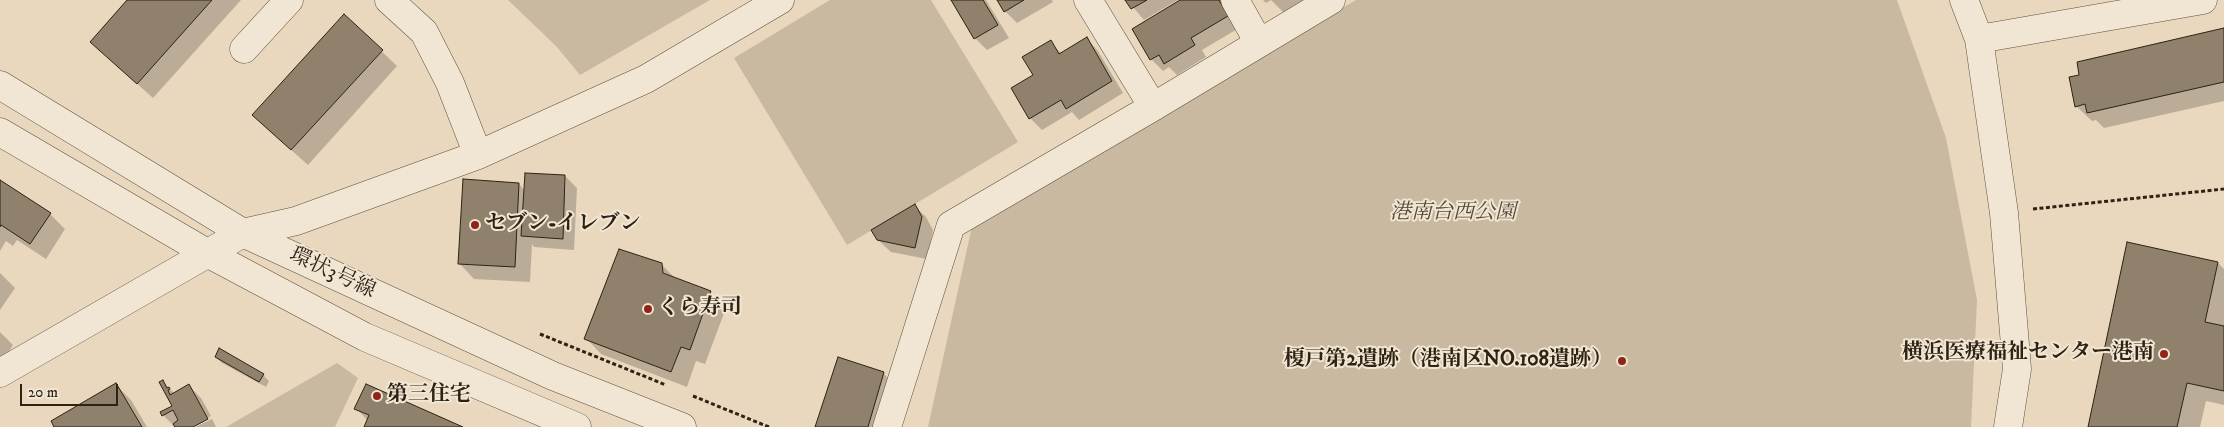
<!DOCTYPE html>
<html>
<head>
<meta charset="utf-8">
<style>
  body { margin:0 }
  #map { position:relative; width:2224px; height:427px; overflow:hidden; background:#e9d8bd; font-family:"IM FELL DW Pica",serif }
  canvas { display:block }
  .scale { position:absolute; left:20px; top:384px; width:98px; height:22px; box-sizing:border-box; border:2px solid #2e2213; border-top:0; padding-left:6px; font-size:15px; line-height:18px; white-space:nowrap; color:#2e2213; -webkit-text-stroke:4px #f1e6d4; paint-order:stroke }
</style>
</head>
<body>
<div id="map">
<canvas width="2224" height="427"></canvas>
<div class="scale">20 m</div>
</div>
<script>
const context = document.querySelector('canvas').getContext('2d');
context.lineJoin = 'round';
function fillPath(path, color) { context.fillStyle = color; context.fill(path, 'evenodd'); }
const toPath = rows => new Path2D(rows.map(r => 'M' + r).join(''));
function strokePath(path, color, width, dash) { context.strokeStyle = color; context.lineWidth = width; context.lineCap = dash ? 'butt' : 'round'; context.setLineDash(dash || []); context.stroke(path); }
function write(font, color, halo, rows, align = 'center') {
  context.font = font + ' "IM FELL DW Pica","Noto Serif JP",serif'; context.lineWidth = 4; context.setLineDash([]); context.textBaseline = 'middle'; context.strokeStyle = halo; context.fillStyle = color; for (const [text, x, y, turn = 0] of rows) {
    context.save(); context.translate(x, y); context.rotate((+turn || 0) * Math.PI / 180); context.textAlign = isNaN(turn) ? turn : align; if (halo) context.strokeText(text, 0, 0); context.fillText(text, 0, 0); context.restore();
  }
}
fillPath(toPath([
  [508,0,710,0,580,75,556,46],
  [830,0,931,0,1018,142,847,245,734,58],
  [1356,0,1897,0,1946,138,1977,300,1971,427,928,427,974,217],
  [337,363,358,378,335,427,226,427]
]), '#c9b9a0');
fillPath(toPath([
  [129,0,241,0,153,98,107,57],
  [953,0,986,0,1009,38,987,50,975,38],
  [999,0,1052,0,1053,2,1017,23,1005,11],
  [1127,0,1178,0,1144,20],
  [1183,0,1222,0,1239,28,1202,50,1206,57,1177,75,1169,67,1163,71,1151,59],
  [1263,0,1306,0,1284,13,1271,0,1266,3],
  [344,16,397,66,308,165,269,130],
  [2224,30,2224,101,2104,128,2096,120,2092,121,2076,106],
  [1087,39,1098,51,1123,93,1079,120,1072,112,1042,130,1030,118,1013,88,1034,75,1050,42,1062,54],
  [565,176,577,188,574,250,534,247,532,244,530,282,474,279,459,263,519,184,525,191],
  [0,181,50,214,65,229,46,259,17,240,13,246,6,241,0,251],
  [915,206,926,217,933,230,927,259,891,252,878,240],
  [2218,263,2224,269,2224,405,2206,401,2200,427,2089,427],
  [661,264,676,279,710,292,726,308,705,364,696,361,687,387,601,354,586,338],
  [0,273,15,288,0,310],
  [0,332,13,345,1,364,0,364],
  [216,357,263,375,269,381,266,387,222,363],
  [883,373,895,385,883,427,817,427],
  [163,382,175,394,189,386,201,398,211,416,190,427,175,427,163,415,174,407],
  [116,385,131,400,147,427,56,427],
  [356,408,459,427,365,427,368,421],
  [212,419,216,427,195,427]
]), '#0003');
const building = toPath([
  [127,0,212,0,137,84,90,42,127,0],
  [951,0,983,0,998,25,974,39,951,0],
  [997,0,1024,0,1004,12,997,0],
  [1125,0,1147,0,1131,9,1125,0],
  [1180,0,1219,0,1228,16,1191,38,1195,45,1164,64,1159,55,1150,60,1132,29,1180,0],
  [344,14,383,50,291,150,252,115,344,14],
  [2224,28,2224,82,2087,113,2085,104,2075,107,2069,77,2079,75,2077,62,2224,28],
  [1087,37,1112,81,1066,109,1061,100,1029,119,1011,88,1033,75,1022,57,1051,40,1059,54,1087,37],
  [525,173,565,175,563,239,521,236,525,173],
  [463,179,519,183,515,267,458,264,463,179],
  [0,180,51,213,30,244,1,225,0,227,0,180],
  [915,204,922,217,915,248,877,240,871,230,915,204],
  [2127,242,2218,262,2205,322,2224,326,2224,391,2187,383,2177,427,2088,427,2127,242],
  [619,249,662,263,663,273,711,291,690,350,681,347,671,372,584,339,619,249],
  [219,348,264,374,259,382,215,357,219,348],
  [838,357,884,372,868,427,815,427,838,357],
  [163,380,167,388,169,387,170,389,168,390,170,395,189,384,208,419,193,427,175,427,173,424,178,420,173,410,162,416,160,412,172,406,159,382,163,380],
  [116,383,142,427,54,427,51,421,116,383],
  [366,384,463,427,364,427,369,415,354,409,366,384]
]);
fillPath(building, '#8f816b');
strokePath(building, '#2e2213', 1);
const minor = toPath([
  [389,0,424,32,450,83,478,155],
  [1088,0,1153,107],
  [1235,0,1259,43],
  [1964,0,1979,39,2004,213,2017,369,2008,427],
  [1979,39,2203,0],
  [244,49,289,0],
  [0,85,243,233,553,376,682,427],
  [0,132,207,253,365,337,577,427],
  [0,373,243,233,296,221,478,155,646,79,780,0],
  [887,427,951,225,1153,107,1331,0]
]);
strokePath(minor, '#5d503e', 29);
strokePath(toPath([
  [2033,209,2224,189],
  [540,334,666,385],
  [693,396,769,427]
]), '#2e2213', 3, [4, 2.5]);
strokePath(minor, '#f1e6d4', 28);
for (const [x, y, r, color] of [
  [475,225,5,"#8f2418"],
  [648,309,5,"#8f2418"],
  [2164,354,5,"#8f2418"],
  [1622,361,5,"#8f2418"],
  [377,396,5,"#8f2418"]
]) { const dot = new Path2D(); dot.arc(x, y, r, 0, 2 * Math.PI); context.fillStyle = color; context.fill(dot); strokePath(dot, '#f1e6d4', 2); }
write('italic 21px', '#554836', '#f1e6d4', [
  ["港南台西公園",1453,214]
]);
write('bold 21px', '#2e2213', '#f1e6d4', [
  ["セブン-イレブン",485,225],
  ["くら寿司",658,309],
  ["横浜医療福祉センター港南",2154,354,"right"],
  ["榎戸第2遺跡（港南区NO.108遺跡）",1612,361,"right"],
  ["第三住宅",387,396]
], 'left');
write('21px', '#2e2213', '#f1e6d4', [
  ["環状3号線",332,274,25]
]);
</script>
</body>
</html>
